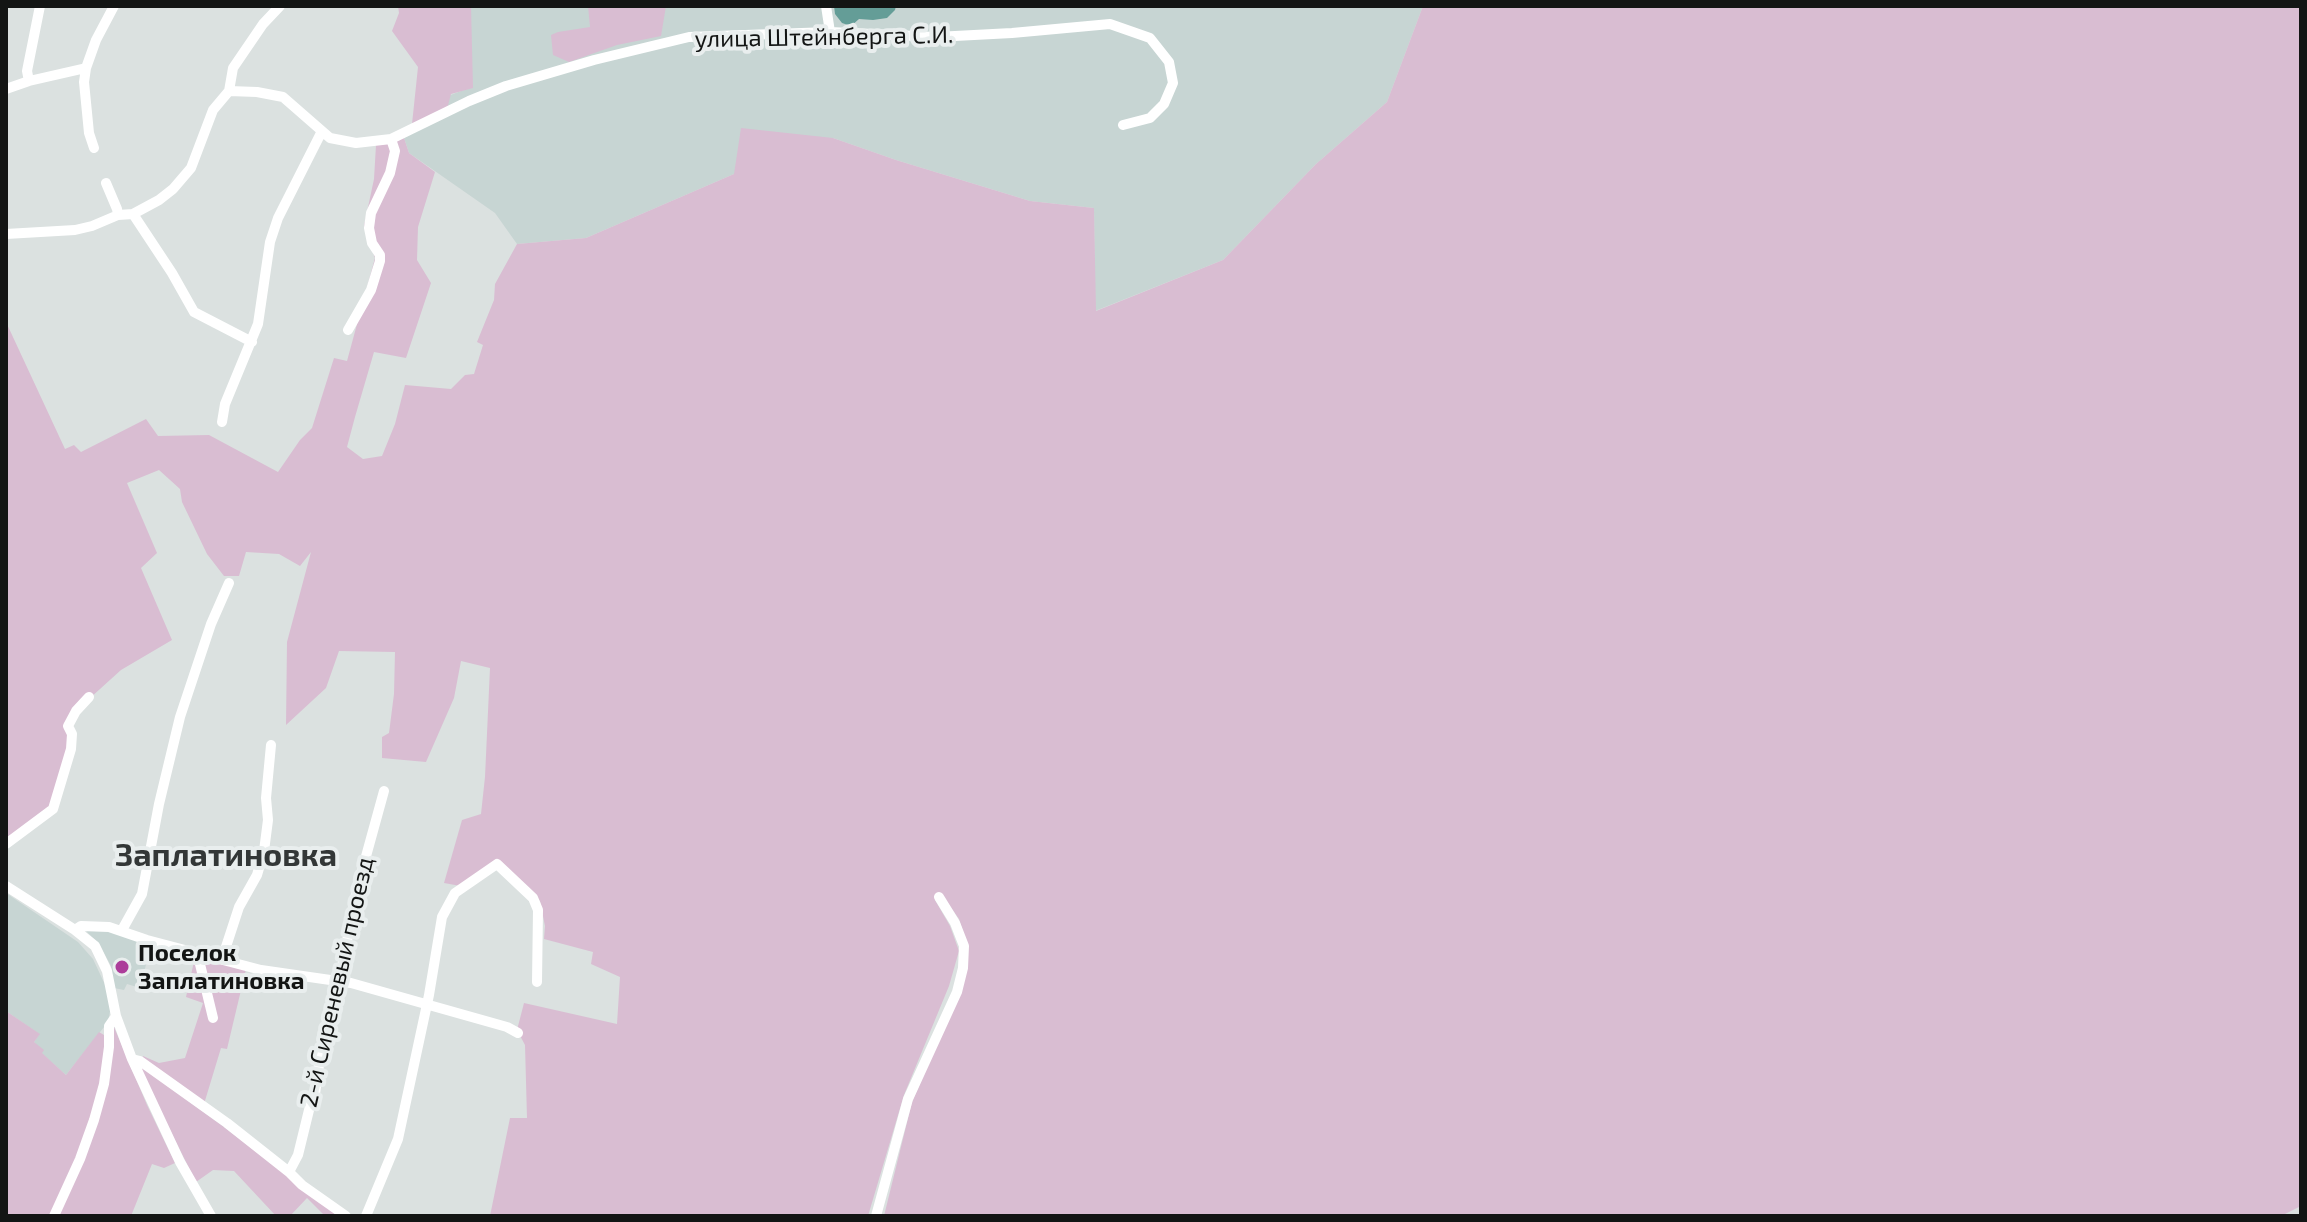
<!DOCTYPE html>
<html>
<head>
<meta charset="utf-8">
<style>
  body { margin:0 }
  #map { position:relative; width:2307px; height:1222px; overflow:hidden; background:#dbe1e0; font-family:"Exo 2",sans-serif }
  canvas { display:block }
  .frame { position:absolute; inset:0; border:8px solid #131514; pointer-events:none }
</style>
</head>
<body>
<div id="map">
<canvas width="2307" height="1222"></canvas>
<div class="frame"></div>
</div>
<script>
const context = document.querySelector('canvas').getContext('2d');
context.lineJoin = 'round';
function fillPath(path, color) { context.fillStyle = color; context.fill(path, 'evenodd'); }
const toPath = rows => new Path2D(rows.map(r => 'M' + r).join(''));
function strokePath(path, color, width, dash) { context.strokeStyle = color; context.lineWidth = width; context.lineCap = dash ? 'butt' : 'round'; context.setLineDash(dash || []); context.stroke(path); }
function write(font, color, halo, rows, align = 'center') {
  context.font = font + ' "Exo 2",sans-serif'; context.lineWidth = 8; context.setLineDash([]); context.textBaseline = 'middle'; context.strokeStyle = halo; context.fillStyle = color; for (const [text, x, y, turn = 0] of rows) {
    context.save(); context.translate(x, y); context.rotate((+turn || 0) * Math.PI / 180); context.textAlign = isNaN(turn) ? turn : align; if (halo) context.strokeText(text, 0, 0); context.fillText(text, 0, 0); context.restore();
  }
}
fillPath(toPath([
  [471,6,1423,6,1387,102,1316,164,1223,260,1095,311,1094,208,1030,201,896,160,833,138,734,174,586,238,517,244,495,213,409,153,404,138,448,96,466,89],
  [6,893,78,942,93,959,107,989,111,1006,108,1022,66,1075,41,1053,34,1042,39,1034,6,1011],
  [86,931,109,931,151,945,140,988,127,984,124,990,114,988,111,966,99,944]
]), '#c7d5d3');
fillPath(toPath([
  [398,6,471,6,473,88,451,94,447,109,412,124,418,67,392,31,399,13],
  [588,6,666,6,661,36,617,45,569,62,553,55,551,35,558,32,590,27],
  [1423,6,2301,6,2301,1206,2281,1216,884,1216,912,1102,959,994,967,944,959,919,942,895,935,900,950,926,959,951,949,986,904,1095,868,1216,490,1216,510,1118,527,1118,525,1045,517,1030,524,1003,617,1024,620,977,591,964,593,952,544,939,545,926,540,901,506,868,495,870,466,887,444,883,462,820,481,814,485,777,490,668,461,661,454,698,426,762,382,758,382,737,389,733,394,694,395,652,339,651,326,688,286,725,287,642,311,552,300,566,279,554,246,552,239,576,224,576,207,554,182,502,180,489,159,470,127,483,157,553,141,568,172,640,121,670,79,708,68,734,67,749,51,807,6,840,6,322,65,449,74,445,81,452,146,419,158,436,209,435,278,472,300,440,312,428,334,358,347,361,375,258,364,226,374,179,376,145,404,138,409,153,435,172,418,227,417,260,431,283,406,358,374,352,355,417,347,447,363,459,382,456,395,424,405,385,451,389,465,375,474,374,483,345,477,342,494,300,495,284,517,244,586,238,734,174,741,128,833,138,896,160,1030,201,1094,208,1096,311,1223,260,1316,164,1387,102],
  [195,957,246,969,227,1049,221,1048,204,1104,142,1058,143,1056,159,1063,185,1058,203,1003,186,997],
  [6,1011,40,1034,34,1042,44,1050,42,1053,66,1075,99,1032,104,1035,114,1027,147,1105,175,1163,164,1168,152,1164,131,1216,6,1216],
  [140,1066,224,1127,339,1216,325,1216,307,1198,290,1216,276,1216,234,1171,213,1170,196,1182,139,1068]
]), '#d9bdd2');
fillPath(toPath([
  [834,6,896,6,895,10,887,18,873,20,859,19,851,26,842,23,835,14]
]), '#649d97');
strokePath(toPath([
  [826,6,830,32],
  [29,81,27,71,40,6],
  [6,89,29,81,86,68],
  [229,91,257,92,283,97,330,138,356,143,391,139,469,101,506,86,594,60,689,37,830,32,936,37,1012,33,1110,24,1150,38,1169,62,1173,83,1164,104,1150,118,1123,125],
  [94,148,89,133,84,82,86,68,96,40,114,6],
  [106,183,117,209,118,215],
  [133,214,172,273,194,312,252,342],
  [6,234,75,230,92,226,118,215,133,214,159,200,173,189,191,168,213,110,229,91,233,68,263,24,280,6],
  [348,330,371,290,380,261,380,255,372,243,369,228,371,213,390,173,395,151,391,139],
  [222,422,225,404,258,324,270,242,278,218,321,133],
  [6,844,53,809,71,749,72,734,68,726,76,711,89,697],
  [6,886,75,930,95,946,107,971,116,1016,132,1059,140,1061,227,1123,289,1172,302,1185,346,1216],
  [75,930,81,926,109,927,147,940,261,970,351,983,507,1027,518,1033],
  [122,930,142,894,159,804,180,717,211,624,229,583],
  [199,954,199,960,213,1018],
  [222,959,239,907,257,875,264,851,268,820,266,798,271,745],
  [132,1059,180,1162,211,1216],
  [289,1172,298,1155,310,1106,315,1094,321,1050,341,972,357,889,384,791],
  [54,1216,80,1159,94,1120,104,1084,109,1047,109,1026,116,1016],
  [366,1216,398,1139,429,995,442,917,455,893,497,864,533,898,538,910,537,982],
  [876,1216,908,1099,957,992,963,968,964,946,955,923,939,897]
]), '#fff', 10);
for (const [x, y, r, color] of [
  [122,967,8,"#ac3d9a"]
]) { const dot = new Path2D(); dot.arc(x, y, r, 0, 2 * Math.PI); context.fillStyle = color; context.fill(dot); strokePath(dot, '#e9eeee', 3); }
write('24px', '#131514', '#e9eeee', [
  ["улица Штейнберга С.И.",824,37,-1],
  ["2-й Сиреневый проезд",337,982,-77]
]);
write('bold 24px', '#131514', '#e9eeee', [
  ["Поселок",138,953],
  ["Заплатиновка",138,981]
], 'left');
write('bold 32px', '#333737', '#e9eeee', [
  ["Заплатиновка",226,855]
]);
</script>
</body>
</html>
